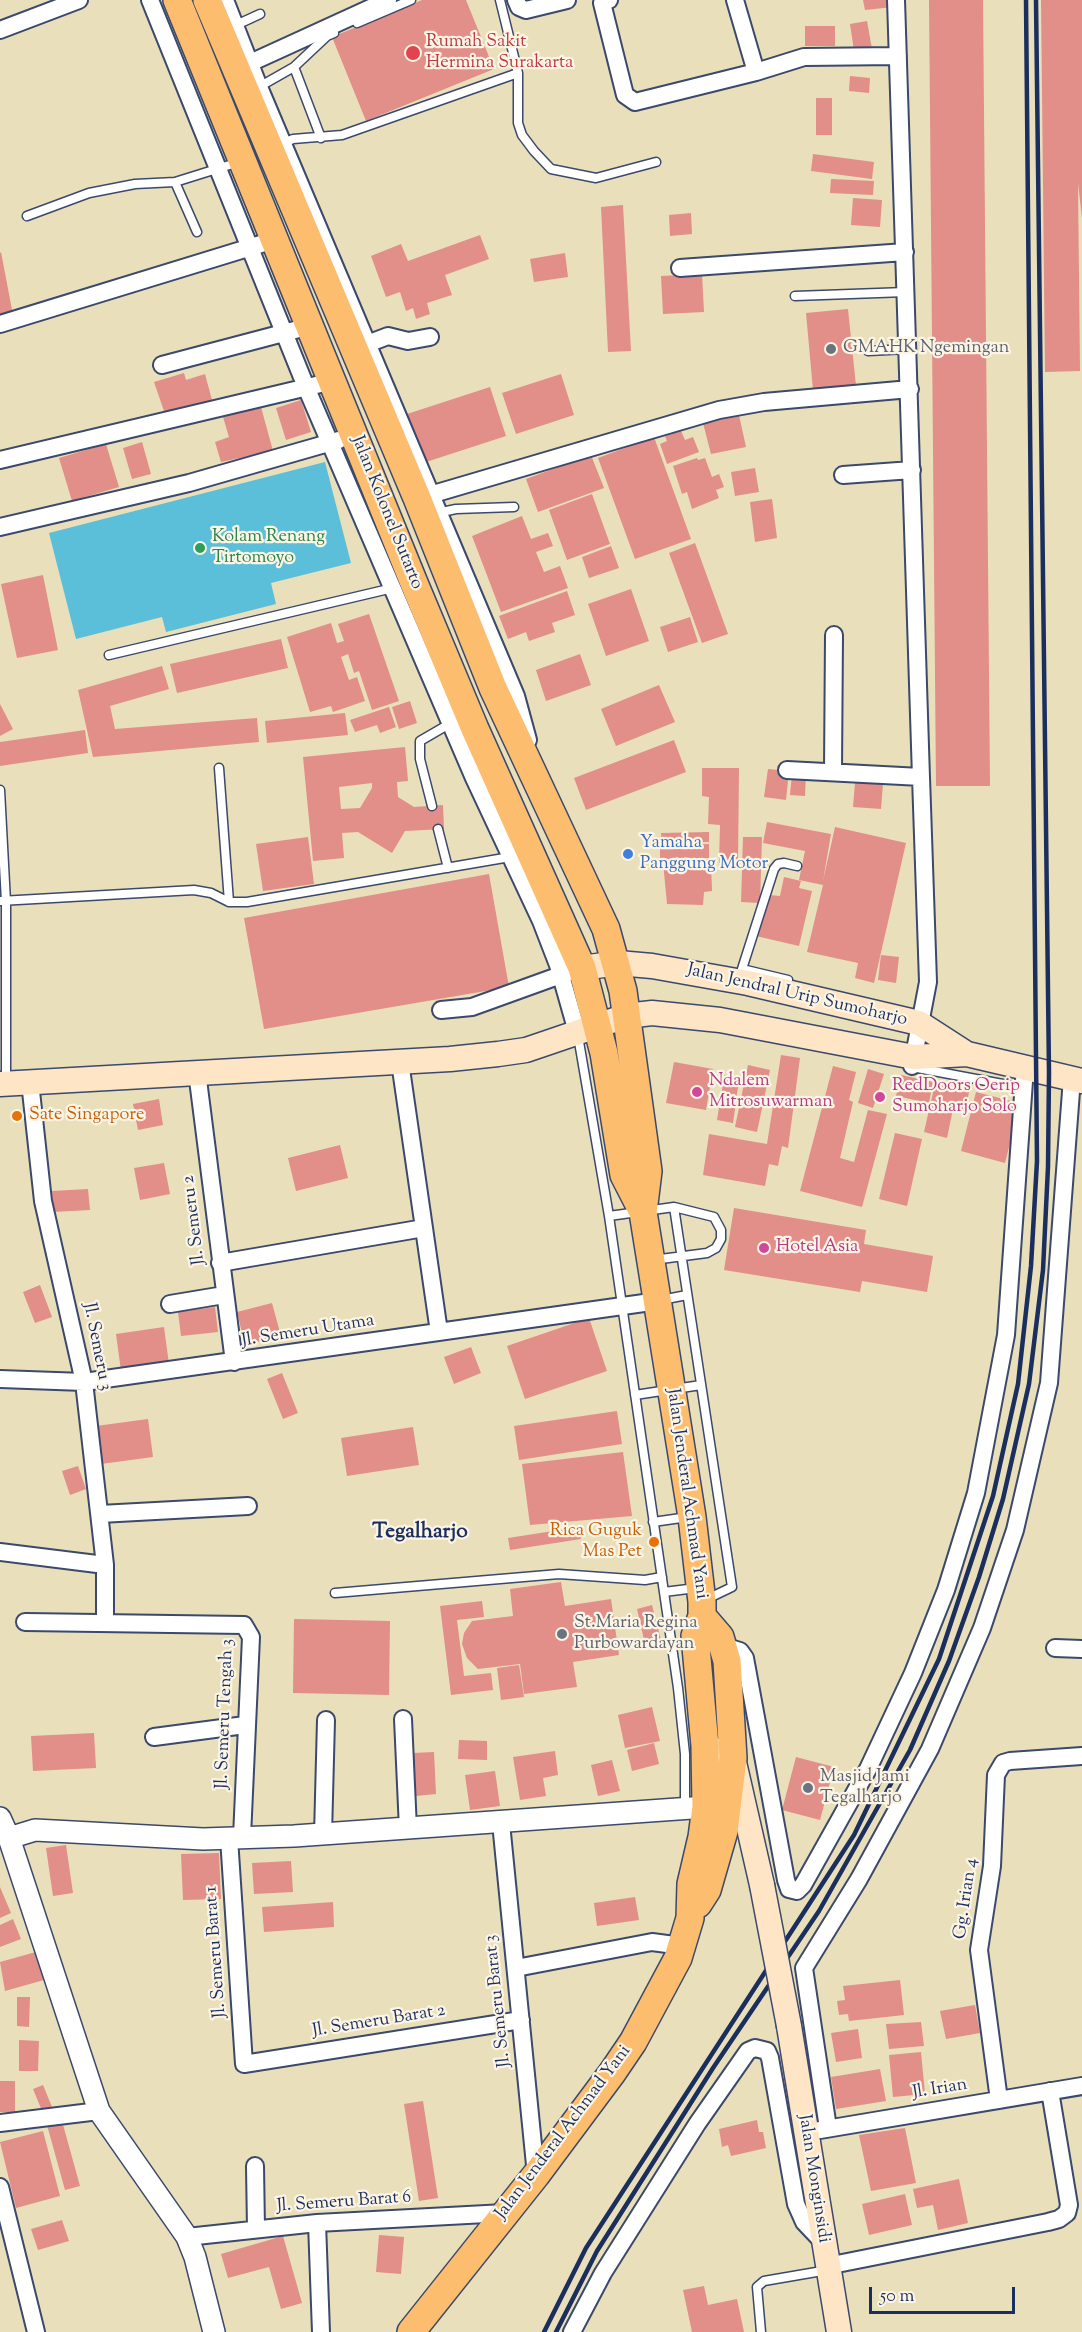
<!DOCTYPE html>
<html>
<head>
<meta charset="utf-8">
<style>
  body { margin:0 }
  #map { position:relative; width:1082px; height:2332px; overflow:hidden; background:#e9dfbb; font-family:"Sorts Mill Goudy",serif }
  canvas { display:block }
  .scale { position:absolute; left:869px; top:2287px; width:146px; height:27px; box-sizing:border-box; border:3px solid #1b2f5e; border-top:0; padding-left:8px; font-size:18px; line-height:21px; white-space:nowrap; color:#1b2f5e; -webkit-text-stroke:4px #fcf5e5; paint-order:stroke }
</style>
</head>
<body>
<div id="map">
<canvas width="1082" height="2332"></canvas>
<div class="scale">50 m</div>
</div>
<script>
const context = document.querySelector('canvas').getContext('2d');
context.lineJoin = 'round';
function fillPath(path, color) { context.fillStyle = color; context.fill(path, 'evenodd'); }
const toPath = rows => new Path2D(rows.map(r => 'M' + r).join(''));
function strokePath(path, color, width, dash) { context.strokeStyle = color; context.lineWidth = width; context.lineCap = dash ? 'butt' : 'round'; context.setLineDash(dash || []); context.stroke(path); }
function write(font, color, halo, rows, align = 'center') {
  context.font = font + ' "Sorts Mill Goudy",serif'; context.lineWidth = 4.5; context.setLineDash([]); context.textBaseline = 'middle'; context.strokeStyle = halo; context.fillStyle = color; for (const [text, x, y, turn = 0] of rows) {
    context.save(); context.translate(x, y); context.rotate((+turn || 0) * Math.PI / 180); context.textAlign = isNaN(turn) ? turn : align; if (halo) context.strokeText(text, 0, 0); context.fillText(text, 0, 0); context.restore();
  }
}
fillPath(toPath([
  [325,462,351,563,271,583,276,604,166,632,162,617,76,639,49,533]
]), '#5bbfd9');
fillPath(toPath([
  [422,0,466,0,494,69,366,121,332,37],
  [863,0,892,0,893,7,865,10],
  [929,0,983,0,990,786,936,786],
  [1041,0,1082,0,1082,218,1078,183,1080,371,1045,372],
  [867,21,872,49,854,51,850,24],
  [805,26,835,26,835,46,805,46],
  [850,76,870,78,869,93,849,91],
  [816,98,832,98,832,135,816,135],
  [813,154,874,162,872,179,811,171],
  [831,179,874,181,873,195,830,193],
  [853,198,882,200,880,227,851,225],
  [623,205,631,351,608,352,601,207],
  [691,213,692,234,670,236,669,215],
  [480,235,489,259,445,275,452,295,427,303,430,314,416,319,413,308,406,311,400,292,386,297,371,256,401,244,408,261],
  [1,252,13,315,0,317,0,253],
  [565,253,568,277,534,282,530,259],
  [702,274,704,312,663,314,661,276],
  [848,309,856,386,813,390,806,313],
  [184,373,186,380,205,374,212,400,165,414,154,382],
  [561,374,574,415,516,434,502,393],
  [490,387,506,436,423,463,407,414],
  [301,400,311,432,286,440,276,408],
  [261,407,273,451,221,462,215,442,229,437,223,417],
  [739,415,746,447,711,454,703,423],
  [681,431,685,440,693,437,699,452,667,464,660,444,667,441,665,436],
  [654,437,691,539,635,559,598,458],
  [142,442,151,474,132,479,123,448],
  [106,444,119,487,72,501,59,458],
  [591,455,604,488,538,512,526,479],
  [697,458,698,460,705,458,712,477,719,474,724,487,716,490,719,498,692,509,687,492,682,494,673,466],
  [755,468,759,492,735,496,731,472],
  [592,494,610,544,567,560,549,510],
  [772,499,777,538,755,542,750,502],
  [522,516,531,539,548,533,553,546,536,552,544,572,560,566,568,588,501,612,472,536],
  [695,543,728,634,702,643,669,553],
  [611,546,619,568,589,578,582,557],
  [43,575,58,650,17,658,1,584],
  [631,589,649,641,606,656,588,604],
  [567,591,575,615,552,623,555,632,529,641,526,632,508,639,499,616],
  [369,614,399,701,372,710,359,671,354,673,348,654,341,657,349,680,357,677,365,701,333,712,331,706,310,712,287,637,331,623,337,643,344,641,338,624],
  [690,617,698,642,668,652,660,627],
  [281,639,288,668,177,693,170,664],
  [580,654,591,685,546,701,536,670],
  [162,666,169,689,110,706,115,729,257,718,259,742,93,757,78,690],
  [659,685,675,722,616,746,601,709],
  [410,701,417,723,399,729,392,707],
  [0,704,13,729,0,736],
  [389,707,396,727,380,733,377,725,355,732,350,720],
  [345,713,348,735,267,743,265,721],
  [85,730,88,753,0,766,0,742],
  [674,740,686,772,586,810,574,778],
  [405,747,408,781,397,782,398,797,414,807,443,805,444,829,405,831,392,853,358,832,342,833,344,858,313,861,303,757],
  [372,783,372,788,360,808,341,809,339,787],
  [702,768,739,768,738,863,719,863,720,825,708,824,709,797,702,796],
  [768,769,789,771,786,800,764,797],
  [792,774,806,775,805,796,790,795],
  [855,783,883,784,881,809,853,807],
  [767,822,831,834,823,881,835,827,906,843,874,983,855,978,858,963,807,952,823,885,799,880,805,851,763,843],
  [709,832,709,842,662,843,661,833],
  [308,837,314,884,263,891,256,844],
  [743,837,762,837,760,903,741,902],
  [709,844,709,858,660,859,660,845],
  [711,861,712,891,704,892,703,905,667,904,663,862],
  [489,874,509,987,264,1029,244,918],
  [784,877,801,881,799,888,812,891,799,946,756,936,769,895,780,896],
  [881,955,899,957,896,983,878,980],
  [781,1055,800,1058,788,1148,782,1146,778,1166,769,1164,765,1186,703,1175,709,1134,767,1144],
  [674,1062,713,1069,706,1110,666,1103],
  [748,1065,770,1070,757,1132,735,1127],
  [833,1066,856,1072,849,1100,853,1102,840,1158,854,1162,868,1110,887,1114,862,1207,800,1191],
  [868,1069,884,1074,873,1108,858,1103],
  [724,1075,740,1077,736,1099,721,1097],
  [901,1075,933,1082,929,1103,896,1096],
  [935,1084,969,1092,965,1112,953,1109,947,1138,924,1132],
  [976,1092,1015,1102,1014,1107,1019,1108,1005,1163,961,1151],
  [159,1099,163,1125,138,1130,133,1104],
  [720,1101,736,1103,733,1123,717,1120],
  [895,1133,922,1139,907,1206,879,1199],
  [340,1145,348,1178,296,1191,288,1158],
  [164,1163,170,1194,140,1200,134,1168],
  [88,1189,90,1210,53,1212,52,1191],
  [734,1208,866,1230,864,1244,933,1256,927,1292,862,1281,860,1292,724,1270],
  [40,1285,52,1317,35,1323,23,1292],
  [272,1303,281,1336,245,1345,237,1312],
  [215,1307,218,1332,181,1336,178,1312],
  [589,1318,607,1371,525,1399,507,1346],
  [164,1327,169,1364,121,1371,116,1334],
  [471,1347,481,1373,454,1384,444,1357],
  [282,1373,298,1413,283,1419,267,1379],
  [617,1411,622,1444,519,1460,514,1426],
  [148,1419,153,1457,101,1464,96,1426],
  [413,1427,419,1465,347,1476,341,1438],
  [623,1452,632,1516,530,1525,522,1464],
  [78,1466,86,1489,70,1495,62,1471],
  [579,1527,581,1539,510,1550,508,1538],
  [561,1582,565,1606,611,1599,619,1655,573,1662,577,1687,524,1694,520,1664,478,1669,467,1658,462,1644,464,1633,472,1621,513,1616,510,1589],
  [482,1601,484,1617,457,1620,464,1676,491,1673,493,1690,451,1695,440,1606],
  [652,1605,661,1640,645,1644,637,1609],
  [294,1619,390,1621,389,1695,293,1693],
  [519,1665,524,1697,501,1700,497,1668],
  [652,1707,660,1741,625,1748,618,1715],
  [94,1733,96,1768,33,1771,31,1736],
  [459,1740,487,1741,487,1760,458,1759],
  [654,1743,659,1764,632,1771,627,1750],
  [555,1751,558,1775,543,1778,546,1796,520,1800,513,1757],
  [434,1752,436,1794,416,1796,413,1753],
  [796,1757,834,1767,820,1820,782,1810],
  [612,1760,620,1791,598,1796,591,1765],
  [495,1771,500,1806,470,1810,465,1775],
  [66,1845,73,1893,53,1896,46,1848],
  [219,1853,221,1899,183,1900,181,1854],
  [291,1861,293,1892,254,1894,252,1863],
  [0,1887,11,1913,0,1918],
  [635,1897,639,1920,597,1926,594,1903],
  [333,1902,334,1927,264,1932,262,1907],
  [13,1919,21,1939,0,1947,0,1925],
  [43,1950,51,1978,5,1991,0,1962],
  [900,1980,904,2015,849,2021,848,2014,839,2015,837,2001,845,2000,843,1986],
  [17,1997,30,1997,29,2027,17,2026],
  [975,2005,980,2033,946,2039,940,2011],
  [921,2022,924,2046,889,2049,886,2024],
  [858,2029,862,2058,836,2062,831,2033],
  [19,2040,39,2041,38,2071,19,2071],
  [921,2052,925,2094,893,2097,889,2055],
  [880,2069,886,2101,836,2109,831,2077],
  [0,2081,15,2081,15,2112,0,2112],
  [43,2085,52,2107,42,2111,33,2089],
  [423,2101,438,2198,419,2201,404,2104],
  [757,2120,759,2132,763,2132,766,2148,731,2156,728,2145,722,2147,719,2129],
  [62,2121,80,2186,65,2190,47,2125],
  [905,2128,916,2183,871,2191,859,2135],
  [43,2131,60,2196,16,2208,0,2142],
  [959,2179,968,2223,938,2230,933,2205,917,2208,913,2189],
  [905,2194,912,2225,869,2235,862,2204],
  [62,2220,69,2241,38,2250,31,2229],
  [379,2235,404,2237,401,2274,376,2272],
  [283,2236,302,2303,281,2309,269,2267,228,2278,221,2254],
  [704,2286,708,2305,737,2299,744,2332,692,2332,683,2290]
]), '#e28e89');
const service = toPath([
  [500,0,518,73,518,123,522,135,534,151,551,169,596,178,656,162],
  [357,23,411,0],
  [234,26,260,14],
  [294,67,321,138],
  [257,88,294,67,327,36,334,33],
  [281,144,293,139,342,135,518,73],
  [175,182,197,232],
  [27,216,89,193,135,184,175,182,239,162],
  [795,296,906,292],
  [868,351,908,349],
  [437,513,456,509,514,507],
  [109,655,393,588],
  [219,768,229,902],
  [0,790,6,902,6,1080],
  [432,806,420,759,420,741,451,723],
  [438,829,448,868],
  [0,901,194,890,211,893,229,902,247,902,510,857],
  [742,969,774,869,778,864,784,863,797,866],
  [739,980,742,969,788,980],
  [578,1036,609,1216,678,1688,685,1754,685,1807],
  [912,1067,1024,1088],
  [609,1216,674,1207,732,1587,705,1600],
  [653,1260,707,1253,716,1248,721,1239,721,1230,714,1217,674,1207],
  [661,1300,687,1295],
  [635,1395,701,1385],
  [653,1522,688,1517],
  [664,1592,696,1588],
  [335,1593,559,1574,645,1580,662,1577],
  [761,2332,757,2287,764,2281,828,2270]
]);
const minor = toPath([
  [150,0,306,387,474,778,541,921,558,965,577,1032],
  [225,0,259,87,516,696,528,740],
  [516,0,519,7,526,10,567,0],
  [609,0,602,3,625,95,635,102,756,72,804,57,898,56],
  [735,0,756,72],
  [0,30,79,0],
  [250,63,388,0],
  [680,268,905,252],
  [0,324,274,240],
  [367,344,388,336,408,341,430,337],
  [162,365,310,326],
  [0,460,333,381],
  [843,475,912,470],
  [423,497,719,410,764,402,910,389],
  [0,527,189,483,339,440],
  [787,770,921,777,896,0],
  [833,771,834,635],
  [441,1010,472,1007,569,972],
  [400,1062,439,1332],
  [912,1066,928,982,921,777],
  [197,1072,234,1362],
  [30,1082,43,1201,84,1382,105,1565,105,1623],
  [220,1263,424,1228],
  [170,1304,224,1295],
  [0,1379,84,1382,658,1301],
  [100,1514,248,1506],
  [0,1552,105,1565],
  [25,1622,244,1625,251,1637,242,1837],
  [723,1646,740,1651,745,1658,786,1880,789,1889,797,1891,803,1885,868,1769,913,1673,946,1590,976,1493,1006,1335,1025,1067],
  [1055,1648,1082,1649],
  [403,1719,408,1829],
  [154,1737,245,1725],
  [501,1823,536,2175],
  [323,1835,326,1720],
  [229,1838,244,2064,521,2020],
  [516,1968,652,1942,682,1946],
  [999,2100,979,1950,992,1866,996,1775,1003,1763,1010,1761,1082,1756],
  [0,2123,99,2111],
  [828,2128,804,1968,859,1879,930,1749,982,1628,1015,1530,1049,1383,1072,1078],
  [820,2130,1082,2086],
  [255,2166,256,2229],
  [0,2187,36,2332],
  [317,2223,321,2332],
  [187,2237,317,2223,505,2213],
  [827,2266,1048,2222,1059,2219,1067,2213,1069,2205,1050,2091],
  [572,2332,603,2273,697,2124,748,2051,755,2048,767,2051,770,2058,796,2204,804,2222,822,2241]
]);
const tertiary = toPath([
  [0,1818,9,1838,99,2111,187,2237,195,2257,214,2332],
  [9,1838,35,1830,203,1839,294,1836,706,1807]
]);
const secondary = toPath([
  [582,968,618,963,652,966,748,983,919,1023,967,1054],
  [0,1084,450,1059,498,1054,526,1050,626,1016,652,1013,720,1020,914,1057,967,1054,1082,1081],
  [705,1746,733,1758,762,1885],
  [789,2026,839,2332]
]);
const primary = toPath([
  [177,0,414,583,475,729,582,968,604,1053,624,1175,643,1212,692,1517,702,1602,702,1616,695,1636,705,1746,706,1807,702,1837,691,1884,690,1918,678,1958,633,2042,612,2073,536,2175,411,2332],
  [207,0,417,498,493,688,606,929,623,991,648,1171,643,1212],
  [698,1904,707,1890,724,1831,733,1758,727,1661,720,1637,702,1616]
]);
strokePath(service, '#3a496c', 11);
strokePath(minor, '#3a496c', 20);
strokePath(tertiary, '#3a496c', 24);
strokePath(secondary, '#3a496c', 27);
strokePath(primary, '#3a496c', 30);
strokePath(service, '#fff', 8);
strokePath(minor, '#fff', 16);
strokePath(tertiary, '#fff', 21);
strokePath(secondary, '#fee5c5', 24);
strokePath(primary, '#fcbd6f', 27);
strokePath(toPath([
  [544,2332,586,2248,854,1835,939,1659,993,1496,1018,1384,1031,1266,1037,1161,1026,0],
  [556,2332,597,2251,713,2068,819,1911,910,1750,949,1661,979,1577,1003,1499,1029,1384,1043,1270,1048,1167,1049,1073,1036,0]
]), '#1b2f5e', 4.5);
const secondaryBridge = toPath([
  [762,1885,789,2026]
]);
strokePath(secondaryBridge, '#3a496c', 27, []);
strokePath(secondaryBridge, '#fee5c5', 24);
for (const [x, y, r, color] of [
  [413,53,8,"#e0444e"],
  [831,349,6,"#6b7280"],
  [200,548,6,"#2e9e5b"],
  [628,854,6,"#3f7fe0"],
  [697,1092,6,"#d1479c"],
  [880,1097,6,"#d1479c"],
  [17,1116,6,"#e8710a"],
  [764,1248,6,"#d1479c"],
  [654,1542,6,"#e8710a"],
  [562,1634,6,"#6b7280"],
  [808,1788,6,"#6b7280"]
]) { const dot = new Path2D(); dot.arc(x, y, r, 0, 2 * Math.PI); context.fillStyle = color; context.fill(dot); strokePath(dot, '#fcf5e5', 2); }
write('18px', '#be3a42', '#fcf5e5', [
  ["Rumah Sakit",426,43],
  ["Hermina Surakarta",426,64]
], 'left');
write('18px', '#5b616d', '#fcf5e5', [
  ["GMAHK Ngemingan",843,349],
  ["St.Maria Regina",574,1624],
  ["Purbowardayan",574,1645],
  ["Masjid Jami",820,1778],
  ["Tegalharjo",820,1799]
], 'left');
write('18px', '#1b2f5e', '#fcf5e5', [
  ["Jalan Kolonel Sutarto",386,513,68],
  ["Jalan Jendral Urip Sumoharjo",797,996,13],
  ["Jl. Semeru 2",195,1220,-97],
  ["Jl. Semeru Utama",308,1332,-9],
  ["Jl. Semeru 3",96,1347,79],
  ["Jalan Jenderal Achmad Yani",686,1494,82],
  ["Jl. Semeru Tengah 3",226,1714,-88],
  ["Gg. Irian 4",967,1899,-82],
  ["Jl. Semeru Barat 1",217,1952,-94],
  ["Jl. Semeru Barat 3",499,2001,-96],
  ["Jl. Semeru Barat 2",379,2022,-9],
  ["Jl. Irian",940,2090,-9],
  ["Jalan Jenderal Achmad Yani",564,2133,-53],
  ["Jalan Monginsidi",813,2179,81],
  ["Jl. Semeru Barat 6",344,2203,-4]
]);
write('18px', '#27864d', '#fcf5e5', [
  ["Kolam Renang",212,538],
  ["Tirtomoyo",212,559]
], 'left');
write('18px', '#366cbe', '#fcf5e5', [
  ["Yamaha",640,844],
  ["Panggung Motor",640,865]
], 'left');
write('18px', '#b23c85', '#fcf5e5', [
  ["Ndalem",709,1082],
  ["Mitrosuwarman",709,1103],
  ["RedDoors Oerip",892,1087],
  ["Sumoharjo Solo",892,1108],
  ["Hotel Asia",776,1248]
], 'left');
write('18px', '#c56008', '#fcf5e5', [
  ["Sate Singapore",29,1116],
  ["Rica Guguk",642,1532,"right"],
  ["Mas Pet",642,1553,"right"]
], 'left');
write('bold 21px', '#1b2f5e', '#fcf5e5', [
  ["Tegalharjo",420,1533]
]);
</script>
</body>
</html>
